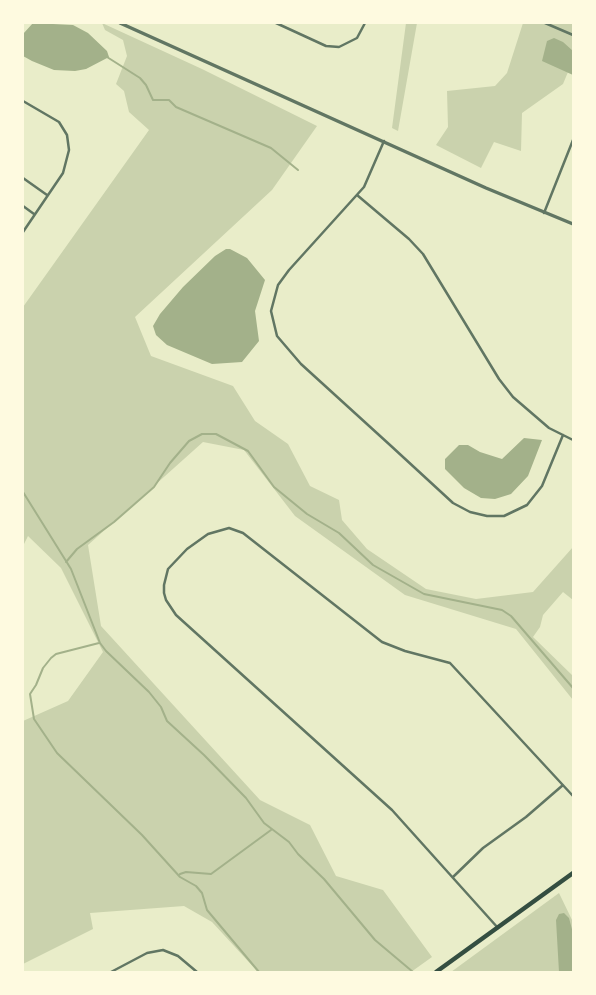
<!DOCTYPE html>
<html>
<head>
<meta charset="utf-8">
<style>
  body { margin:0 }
  #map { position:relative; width:596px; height:995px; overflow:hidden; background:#e9edc9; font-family:"Source Sans 3",sans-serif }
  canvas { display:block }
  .frame { position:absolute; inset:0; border:24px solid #fefae0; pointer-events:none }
</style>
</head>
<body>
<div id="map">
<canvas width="596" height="995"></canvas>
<div class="frame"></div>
</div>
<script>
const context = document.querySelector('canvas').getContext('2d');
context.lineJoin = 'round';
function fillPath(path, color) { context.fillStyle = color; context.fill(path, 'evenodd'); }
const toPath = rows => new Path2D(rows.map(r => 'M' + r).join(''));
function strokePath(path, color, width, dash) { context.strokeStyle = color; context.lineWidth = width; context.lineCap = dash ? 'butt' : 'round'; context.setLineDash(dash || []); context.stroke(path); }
fillPath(toPath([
  [102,23,202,69,317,126,272,190,135,317,151,356,233,386,255,421,288,444,310,486,339,500,342,520,367,549,426,589,476,599,533,592,573,547,573,600,563,592,543,615,540,627,533,637,573,676,573,700,516,629,405,595,295,516,244,450,203,442,88,545,101,626,260,800,310,825,336,876,383,890,432,957,411,972,258,972,212,922,184,906,90,913,93,929,23,964,23,721,68,701,103,652,61,568,28,536,23,546,23,307,149,130,129,112,124,91,116,84,127,56,123,40,105,30],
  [406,23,417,23,398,131,392,128],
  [523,23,573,23,573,60,563,84,522,113,521,151,494,142,481,168,436,145,448,127,447,91,495,86,507,73],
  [559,893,573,922,573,972,451,972]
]), '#cad2ad');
fillPath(toPath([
  [33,23,73,25,88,33,107,51,109,57,86,69,75,71,54,70,32,61,23,56,23,34],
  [554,38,563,42,573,51,573,75,542,61,547,41],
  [226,249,230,249,247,258,265,280,255,311,259,341,242,362,212,364,167,345,156,335,153,326,160,314,183,287,215,256],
  [524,438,542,440,528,476,511,494,495,499,481,498,464,488,445,469,445,459,459,445,468,445,480,452,502,459],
  [564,913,569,918,573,933,573,972,559,972,556,920,559,914]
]), '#a3b18a');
strokePath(toPath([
  [107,57,140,78,146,85,153,100,169,100,176,107,271,148,298,170],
  [23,492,71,569,100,643,106,651,149,692,161,707,167,721,204,755,246,798,264,823,289,842,298,854,324,879,375,940,413,972],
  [66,562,77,549,114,522,154,487,170,463,189,441,202,434,216,434,248,451,274,487,307,514,339,533,373,565,424,594,502,610,511,616,573,688],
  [99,643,56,654,51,658,43,668,36,685,30,694,34,719,57,753,142,835,180,877,196,886,202,893,207,910,259,972],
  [180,874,186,872,211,874,271,830]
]), '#a3b18a', 2);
strokePath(toPath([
  [276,23,326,46,339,47,357,38,365,23],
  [545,23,573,35],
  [23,101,59,122,67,135,69,150,63,173,23,232],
  [384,141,364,187,289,270,278,285,271,311,277,336,301,364,390,445,453,503,470,512,487,516,504,516,527,505,542,486,563,435],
  [23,178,47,195],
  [357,195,409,239,423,254,499,379,513,397,549,428,573,440],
  [23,206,34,214],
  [544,213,573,140],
  [453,877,483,848,526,817,563,785],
  [498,928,392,810,176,615,166,600,164,593,164,585,168,569,187,549,208,534,229,528,243,533,382,642,405,651,450,663,573,796],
  [111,972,147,953,163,950,178,956,197,972]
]), '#617663', 2.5);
strokePath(toPath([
  [120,23,486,188,573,224]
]), '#617663', 3.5);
strokePath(toPath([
  [436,972,573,873]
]), '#344e41', 4.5);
</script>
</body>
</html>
